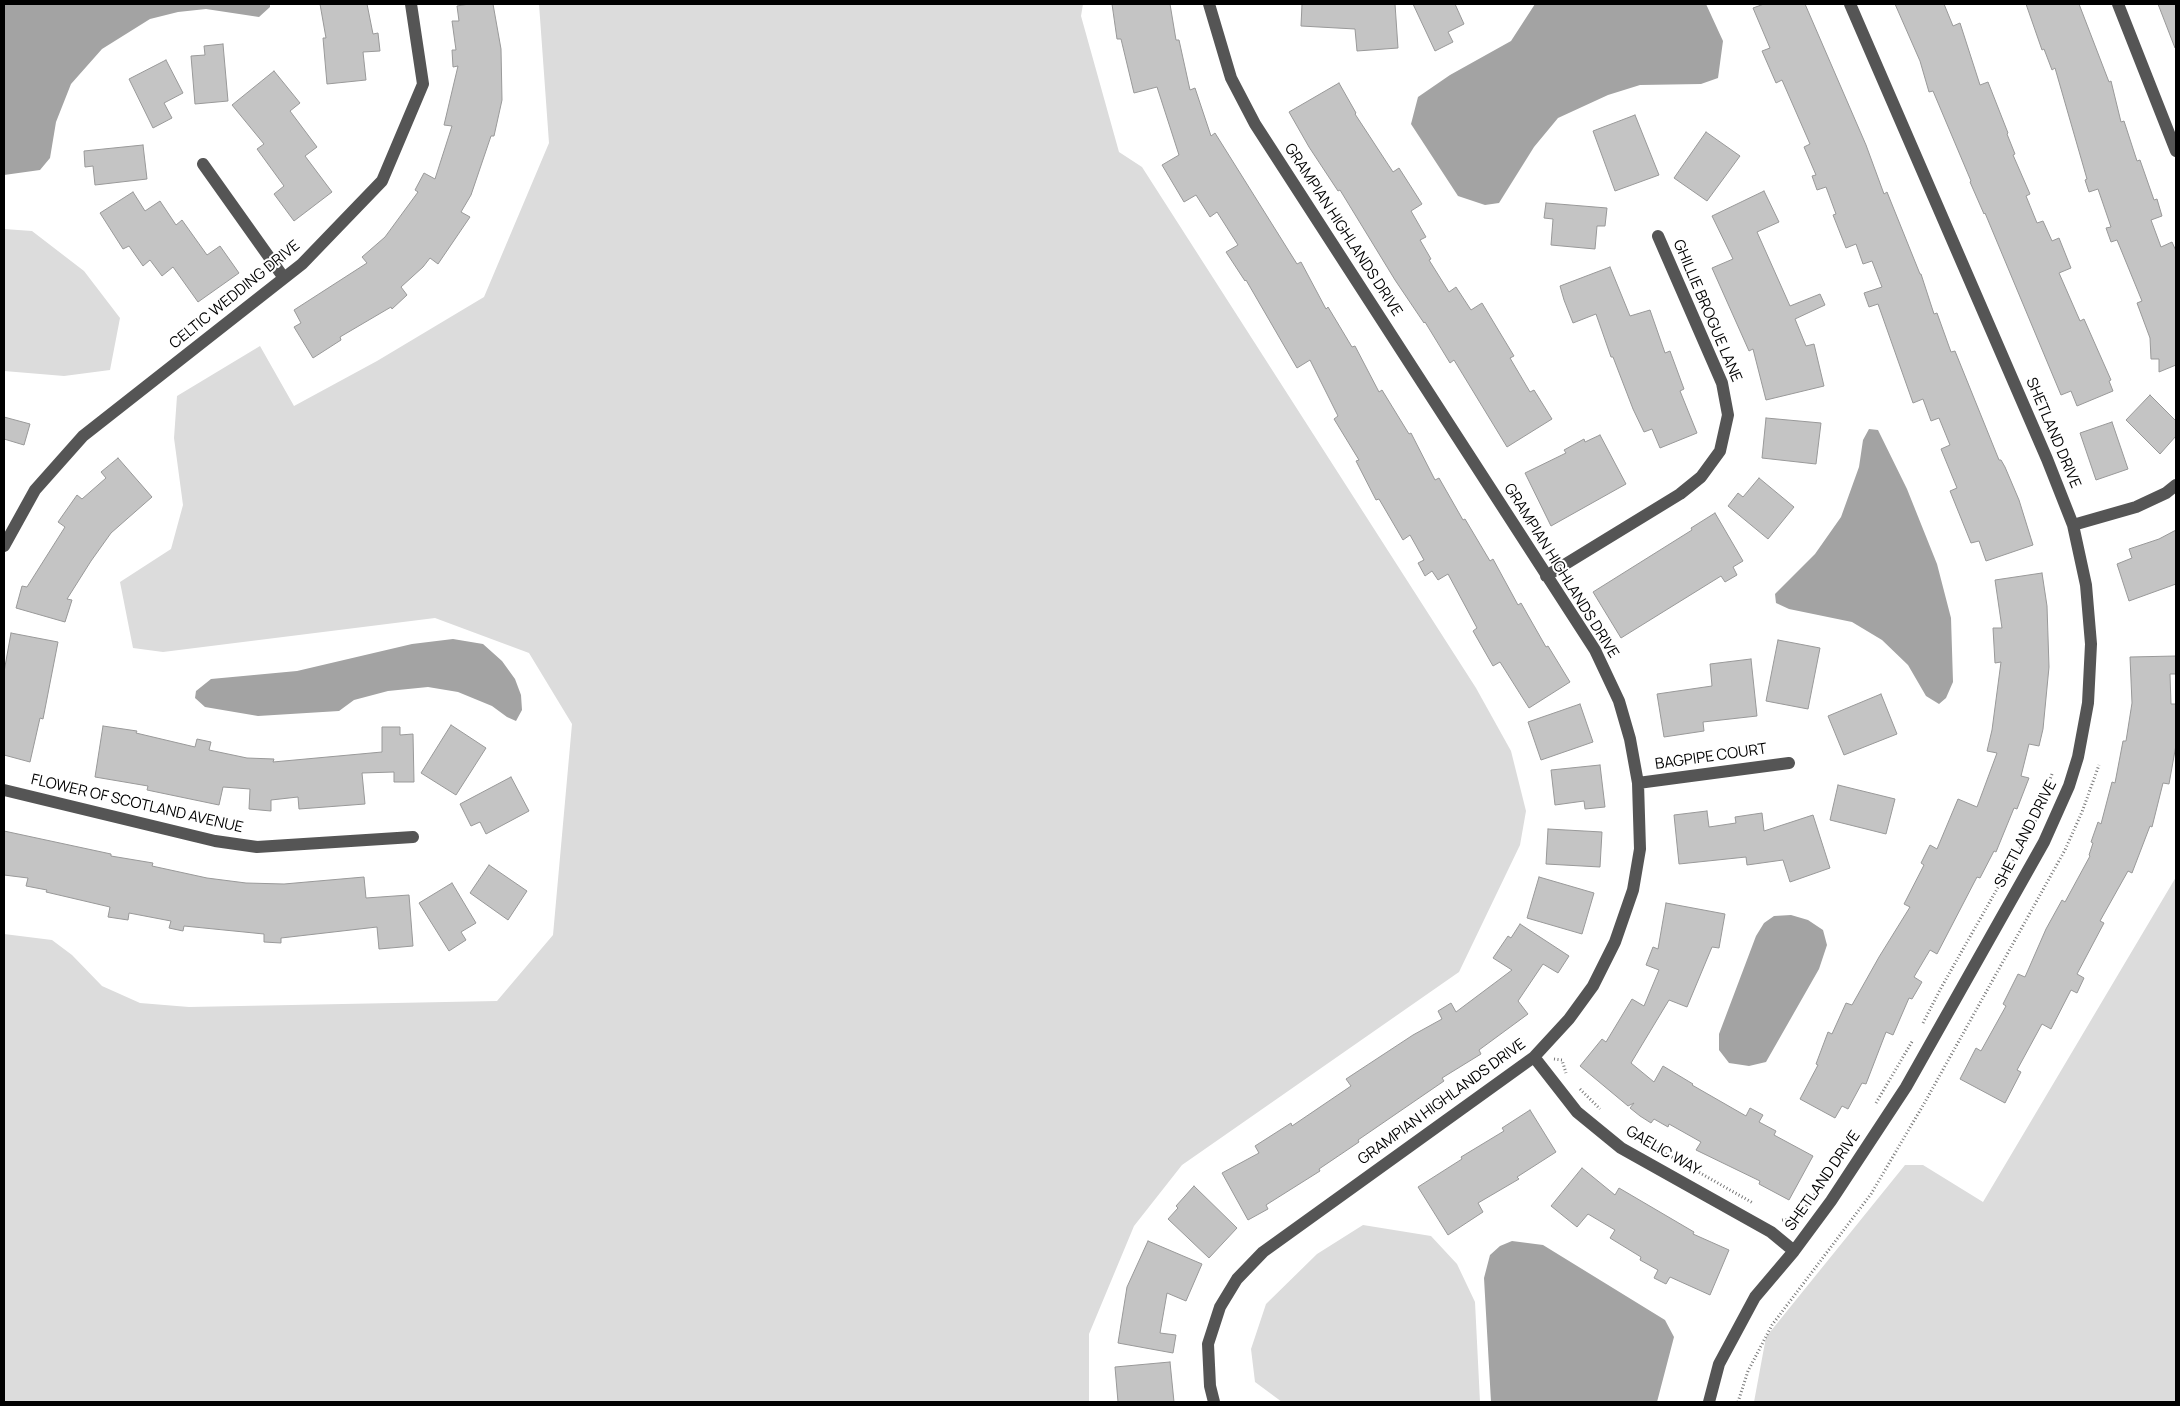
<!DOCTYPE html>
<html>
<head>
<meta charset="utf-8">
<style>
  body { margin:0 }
  #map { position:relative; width:2180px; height:1406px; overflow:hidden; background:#fff; font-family:Manrope,sans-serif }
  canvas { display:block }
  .frame { position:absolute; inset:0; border:5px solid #000; pointer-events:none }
</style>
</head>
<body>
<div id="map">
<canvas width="2180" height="1406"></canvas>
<div class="frame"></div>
</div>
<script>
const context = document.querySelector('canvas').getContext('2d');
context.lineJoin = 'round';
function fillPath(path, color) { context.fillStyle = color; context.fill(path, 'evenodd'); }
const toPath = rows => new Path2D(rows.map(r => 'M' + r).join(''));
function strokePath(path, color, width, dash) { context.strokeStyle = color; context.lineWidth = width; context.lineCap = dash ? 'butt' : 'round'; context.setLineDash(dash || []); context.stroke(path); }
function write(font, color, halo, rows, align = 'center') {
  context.font = font + ' Manrope,sans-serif'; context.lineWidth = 4; context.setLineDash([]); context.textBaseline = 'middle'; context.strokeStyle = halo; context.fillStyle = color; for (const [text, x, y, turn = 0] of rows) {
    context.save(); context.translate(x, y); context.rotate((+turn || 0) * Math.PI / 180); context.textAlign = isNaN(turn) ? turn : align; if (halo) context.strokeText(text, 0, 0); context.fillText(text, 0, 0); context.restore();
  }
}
fillPath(toPath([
  [539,4,1083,4,1081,16,1119,152,1142,167,1476,688,1511,751,1526,811,1520,845,1459,972,1182,1165,1134,1226,1089,1334,1089,1402,4,1402,4,934,52,940,72,955,102,986,140,1003,189,1007,497,1001,553,935,572,724,529,653,435,618,163,652,133,648,120,582,171,549,183,505,174,438,177,396,260,346,294,406,377,361,484,297,549,143],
  [4,229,32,231,84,271,120,318,110,370,64,376,4,371],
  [2176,877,2176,1402,1754,1402,1766,1337,1905,1165,1923,1165,1983,1202],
  [1363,1225,1431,1236,1457,1264,1475,1302,1480,1402,1282,1402,1255,1382,1251,1349,1266,1304,1317,1254]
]), '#dcdcdc');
fillPath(toPath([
  [4,4,270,4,270,7,259,17,206,9,178,12,150,19,102,49,71,84,56,122,50,158,40,170,4,175],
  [1535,4,1706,4,1723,41,1718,78,1701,84,1640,85,1608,95,1558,118,1534,147,1499,203,1485,205,1458,196,1411,124,1418,97,1450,75,1511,41],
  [1869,429,1878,430,1907,489,1937,564,1951,618,1953,682,1946,698,1939,704,1926,696,1908,665,1882,640,1852,622,1789,609,1776,603,1775,594,1815,554,1841,517,1859,467,1863,440],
  [453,639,483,644,502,661,515,679,521,695,522,710,516,721,507,717,492,706,458,692,428,687,388,691,354,700,339,711,258,716,205,707,195,698,196,691,211,679,297,671,412,644],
  [1791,915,1808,920,1823,930,1827,945,1819,969,1766,1062,1749,1066,1729,1063,1719,1050,1719,1034,1756,936,1764,923,1774,916],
  [1512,1241,1543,1245,1665,1320,1674,1337,1657,1402,1491,1402,1484,1278,1490,1255,1500,1246]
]), '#a3a3a3');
const building = toPath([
  [320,4,367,4,373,34,378,33,380,51,363,52,366,80,327,84,323,38,326,38,320,4],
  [469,4,493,4,501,49,502,100,494,136,491,136,471,195,461,212,470,217,438,264,430,258,423,267,401,287,407,295,392,309,391,307,340,337,341,340,313,358,294,327,301,323,294,310,367,263,362,257,385,237,418,192,415,190,424,173,435,179,452,126,444,125,458,66,453,67,452,50,456,50,452,21,459,21,457,6,469,4],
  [1112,4,1170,4,1176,40,1179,40,1190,90,1195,88,1211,136,1215,133,1297,264,1301,262,1326,309,1328,307,1352,347,1355,346,1379,392,1382,390,1409,434,1411,433,1435,480,1439,478,1463,520,1465,519,1490,561,1493,559,1518,605,1521,603,1546,647,1548,646,1570,682,1529,708,1500,662,1493,666,1473,631,1477,628,1448,574,1438,580,1432,571,1425,576,1418,563,1424,560,1410,535,1403,540,1379,499,1376,500,1356,461,1359,460,1334,419,1338,416,1310,360,1297,368,1246,280,1245,281,1226,252,1238,245,1217,212,1210,217,1196,195,1184,202,1162,165,1179,155,1157,87,1134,93,1121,39,1117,39,1112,4],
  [1302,4,1395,4,1398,48,1357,51,1355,29,1301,26,1302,4],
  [1413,4,1455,4,1464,24,1448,32,1453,42,1435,51,1413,4],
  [1764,4,1805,4,1866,145,1884,194,1887,192,1920,274,1921,274,1934,314,1937,313,1951,352,1955,351,1999,460,2001,460,2005,467,2019,500,2033,545,1986,561,1979,541,1971,543,1950,491,1957,488,1941,449,1950,445,1939,418,1931,421,1923,399,1913,403,1878,304,1869,307,1864,293,1882,287,1872,261,1863,264,1856,244,1846,248,1833,215,1836,214,1826,187,1817,190,1812,176,1816,175,1804,147,1810,144,1782,80,1776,83,1762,51,1770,48,1753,8,1764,4],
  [1895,4,1944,4,1953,26,1960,23,1980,85,1988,82,2008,133,2007,134,2015,154,2013,155,2030,194,2026,196,2037,223,2043,221,2052,241,2059,238,2071,268,2059,273,2080,321,2084,319,2111,380,2109,381,2113,391,2077,406,2071,391,2061,395,1985,213,1984,214,1970,182,1971,181,1933,91,1929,92,1920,61,1895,4],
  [2026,4,2079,4,2109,82,2111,81,2121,122,2124,121,2137,161,2140,160,2154,200,2157,199,2162,216,2151,220,2161,247,2172,242,2176,251,2176,365,2159,372,2159,359,2151,359,2150,338,2137,303,2142,301,2117,240,2111,242,2106,228,2111,227,2098,189,2089,192,2085,180,2087,179,2055,68,2052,70,2044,49,2042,50,2026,4],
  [2158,4,2176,4,2176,48,2175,48,2158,4],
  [223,44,228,101,195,104,191,56,205,55,204,46,223,44],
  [166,60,183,93,164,103,172,118,153,128,129,79,166,60],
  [274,71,300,103,290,111,317,147,305,156,332,192,294,221,274,194,284,186,257,149,264,144,232,105,274,71],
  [1339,83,1356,113,1355,114,1393,172,1399,168,1422,204,1411,211,1426,237,1420,240,1431,259,1429,260,1449,292,1456,287,1471,310,1482,303,1514,356,1510,358,1530,392,1534,390,1552,419,1507,447,1454,360,1450,363,1425,322,1424,323,1395,280,1340,190,1338,191,1309,147,1289,112,1339,83],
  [1635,115,1659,175,1615,191,1593,131,1635,115],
  [1706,132,1740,156,1707,201,1674,178,1706,132],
  [143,145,147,179,95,185,93,166,85,167,84,151,143,145],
  [1764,191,1779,222,1757,232,1790,306,1820,294,1825,305,1795,319,1806,346,1814,344,1824,386,1766,400,1753,349,1749,351,1712,268,1733,259,1712,216,1764,191],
  [133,192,145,211,160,201,176,225,182,220,207,255,220,246,239,273,198,302,173,267,162,276,150,260,143,266,129,246,123,249,100,213,133,192],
  [1546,203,1607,208,1605,226,1597,226,1595,249,1551,245,1553,219,1544,218,1546,203],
  [1610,267,1630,316,1650,310,1665,353,1670,351,1684,389,1680,391,1697,433,1660,448,1652,429,1644,432,1633,409,1613,357,1611,357,1596,314,1573,323,1564,300,1560,286,1610,267],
  [2150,395,2176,421,2176,436,2160,454,2126,420,2150,395],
  [4,417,30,424,24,445,4,439,4,417],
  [1766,418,1821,423,1816,464,1762,458,1766,418],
  [2112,422,2128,469,2096,480,2080,433,2112,422],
  [1600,435,1626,484,1551,526,1525,473,1566,453,1564,450,1584,439,1585,442,1600,435],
  [118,458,152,497,111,533,91,561,67,599,72,600,65,622,16,608,22,586,27,587,65,527,58,522,77,495,82,499,106,478,101,472,118,458],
  [1759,478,1794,507,1768,539,1728,506,1738,493,1743,497,1759,478],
  [1715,513,1743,561,1733,567,1737,575,1725,582,1721,576,1621,638,1593,592,1692,530,1691,528,1715,513],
  [2176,530,2176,584,2129,601,2117,564,2132,558,2129,549,2159,539,2176,530],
  [2042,573,2047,606,2049,667,2043,729,2039,746,2029,744,2021,776,2029,778,2017,809,2014,808,1996,852,1994,851,1980,878,1977,877,1937,954,1930,950,1914,977,1922,982,1912,999,1909,998,1893,1035,1886,1032,1866,1084,1862,1083,1848,1109,1842,1106,1835,1118,1800,1099,1818,1065,1816,1064,1828,1032,1832,1034,1846,1003,1852,1005,1879,957,1910,907,1904,904,1924,865,1921,863,1930,845,1937,849,1958,799,1977,807,1997,753,1987,751,1992,730,2001,662,1995,663,1993,628,2002,628,1995,580,2042,573],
  [11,633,58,642,43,719,40,718,30,762,4,755,4,672,11,633],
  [1778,640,1820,648,1808,709,1766,701,1778,640],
  [2176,656,2176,674,2170,674,2171,704,2176,704,2176,745,2169,784,2163,783,2152,827,2150,826,2132,873,2128,871,2100,921,2104,923,2077,974,2084,978,2077,993,2071,990,2051,1029,2042,1024,2017,1070,2021,1072,2005,1103,1960,1079,1976,1048,1981,1051,2006,1006,2003,1004,2018,974,2025,977,2046,929,2062,900,2065,902,2090,856,2089,855,2093,843,2091,842,2098,822,2101,824,2112,782,2115,783,2123,741,2126,741,2132,703,2130,657,2176,656],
  [1751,659,1757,716,1703,722,1704,731,1664,737,1657,694,1712,686,1710,664,1751,659],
  [1881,694,1897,734,1844,755,1828,716,1881,694],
  [1580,704,1593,742,1541,760,1528,722,1580,704],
  [451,725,486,748,456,795,421,773,451,725],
  [103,726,137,731,136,733,195,747,197,739,211,742,209,750,247,758,274,759,273,762,382,752,382,727,400,727,400,735,413,734,414,782,394,782,394,772,362,773,365,804,299,809,298,797,271,800,271,811,249,809,250,789,223,787,219,805,147,790,148,786,95,777,103,726],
  [1600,765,1605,807,1585,809,1584,801,1555,805,1551,770,1600,765],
  [511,777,529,811,486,834,480,822,471,826,460,804,511,777],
  [1838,785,1895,799,1886,834,1830,820,1838,785],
  [1707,811,1709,827,1736,823,1735,817,1762,813,1764,831,1813,815,1830,868,1790,882,1783,860,1747,865,1746,857,1679,864,1674,815,1707,811],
  [1548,829,1602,832,1600,867,1546,864,1548,829],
  [4,831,111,854,111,856,153,863,152,866,207,878,246,883,284,884,364,877,366,898,409,895,413,946,379,949,377,927,281,938,281,943,264,942,264,934,184,926,183,931,169,928,171,921,129,913,128,920,108,917,110,907,46,892,47,890,26,886,28,878,4,875,4,831],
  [489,865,527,891,508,920,470,893,489,865],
  [1539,877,1594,893,1582,934,1527,918,1539,877],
  [452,883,476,923,461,932,466,940,449,951,419,903,452,883],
  [1666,903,1725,914,1719,948,1712,947,1687,1007,1669,1000,1631,1063,1654,1082,1663,1066,1693,1084,1692,1085,1746,1116,1750,1108,1763,1115,1759,1122,1776,1131,1774,1135,1813,1156,1789,1200,1759,1184,1760,1181,1696,1150,1701,1142,1669,1124,1668,1127,1654,1119,1651,1123,1640,1116,1630,1108,1634,1103,1628,1106,1580,1066,1602,1039,1606,1042,1632,999,1644,1006,1659,970,1646,965,1653,947,1658,949,1666,903],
  [1520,924,1569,956,1558,973,1543,964,1518,1001,1528,1014,1479,1050,1481,1054,1442,1078,1444,1081,1358,1140,1359,1142,1319,1169,1320,1171,1266,1205,1268,1209,1248,1220,1222,1173,1259,1153,1255,1146,1291,1123,1292,1126,1351,1086,1346,1079,1413,1035,1442,1019,1438,1011,1451,1003,1456,1012,1512,970,1493,958,1508,936,1511,938,1520,924],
  [1530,1110,1556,1152,1517,1177,1519,1179,1478,1203,1483,1212,1448,1235,1418,1187,1462,1159,1461,1157,1504,1131,1502,1128,1530,1110],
  [1582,1168,1615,1195,1619,1188,1694,1232,1693,1234,1729,1250,1710,1295,1670,1277,1666,1284,1654,1278,1658,1270,1640,1260,1641,1257,1610,1238,1615,1230,1588,1214,1577,1227,1551,1206,1582,1168],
  [1194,1186,1237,1228,1209,1258,1168,1219,1178,1208,1176,1206,1194,1186],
  [1148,1241,1202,1264,1186,1301,1167,1293,1160,1333,1176,1335,1173,1353,1118,1343,1127,1287,1148,1241],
  [1170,1362,1174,1402,1118,1402,1115,1367,1170,1362]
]);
fillPath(building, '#c4c4c4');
strokePath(building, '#999', 1);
strokePath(toPath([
  [1923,1023,1941,988,2035,822,2052,774],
  [1554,1059,1562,1060,1566,1073],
  [1580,1089,1600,1109],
  [1876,1103,1913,1040],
  [1626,1131,1753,1203],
  [1804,1209,1823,1183],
  [1782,1220,1794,1219,1801,1214],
  [1738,1402,1748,1371,1772,1325,1871,1194,1925,1102,2065,850,2082,812,2099,765]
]), '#777', 3, [1, 2.5]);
strokePath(toPath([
  [1209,4,1231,78,1255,124,1595,650,1619,701,1630,739,1638,783,1640,849,1633,890,1615,942,1593,986,1569,1019,1534,1057,1263,1252,1237,1279,1220,1307,1208,1344,1210,1386,1214,1402],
  [2118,4,2176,151],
  [203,164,284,278],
  [2073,525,2136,507,2166,493,2176,485],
  [4,546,35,490,83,436,302,264,382,181,423,84,411,4],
  [1546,576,1680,494,1701,477,1720,451,1728,415,1722,383,1658,236],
  [1638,783,1789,763],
  [4,790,215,841,257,847,413,837],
  [1534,1057,1577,1112,1621,1148,1771,1232,1794,1251],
  [1709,1402,1719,1364,1755,1297,1794,1251,1831,1201,1906,1087,2044,842,2069,786,2078,757,2088,703,2091,644,2086,585,2073,525,2047,459,1850,4]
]), '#555', 12);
write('15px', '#000', '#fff', [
  ["GRAMPIAN HIGHLANDS DRIVE",1343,230,57],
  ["CELTIC WEDDING DRIVE",235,295,-39],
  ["GHILLIE BROGUE LANE",1707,311,67],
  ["SHETLAND DRIVE",2053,433,67],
  ["GRAMPIAN HIGHLANDS DRIVE",1561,571,58],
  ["BAGPIPE COURT",1711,757,-8],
  ["FLOWER OF SCOTLAND AVENUE",137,804,13],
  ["SHETLAND DRIVE",2026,834,-63],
  ["GRAMPIAN HIGHLANDS DRIVE",1442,1102,-36],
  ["GAELIC WAY",1663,1151,30],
  ["SHETLAND DRIVE",1823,1181,-55]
]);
</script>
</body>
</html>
